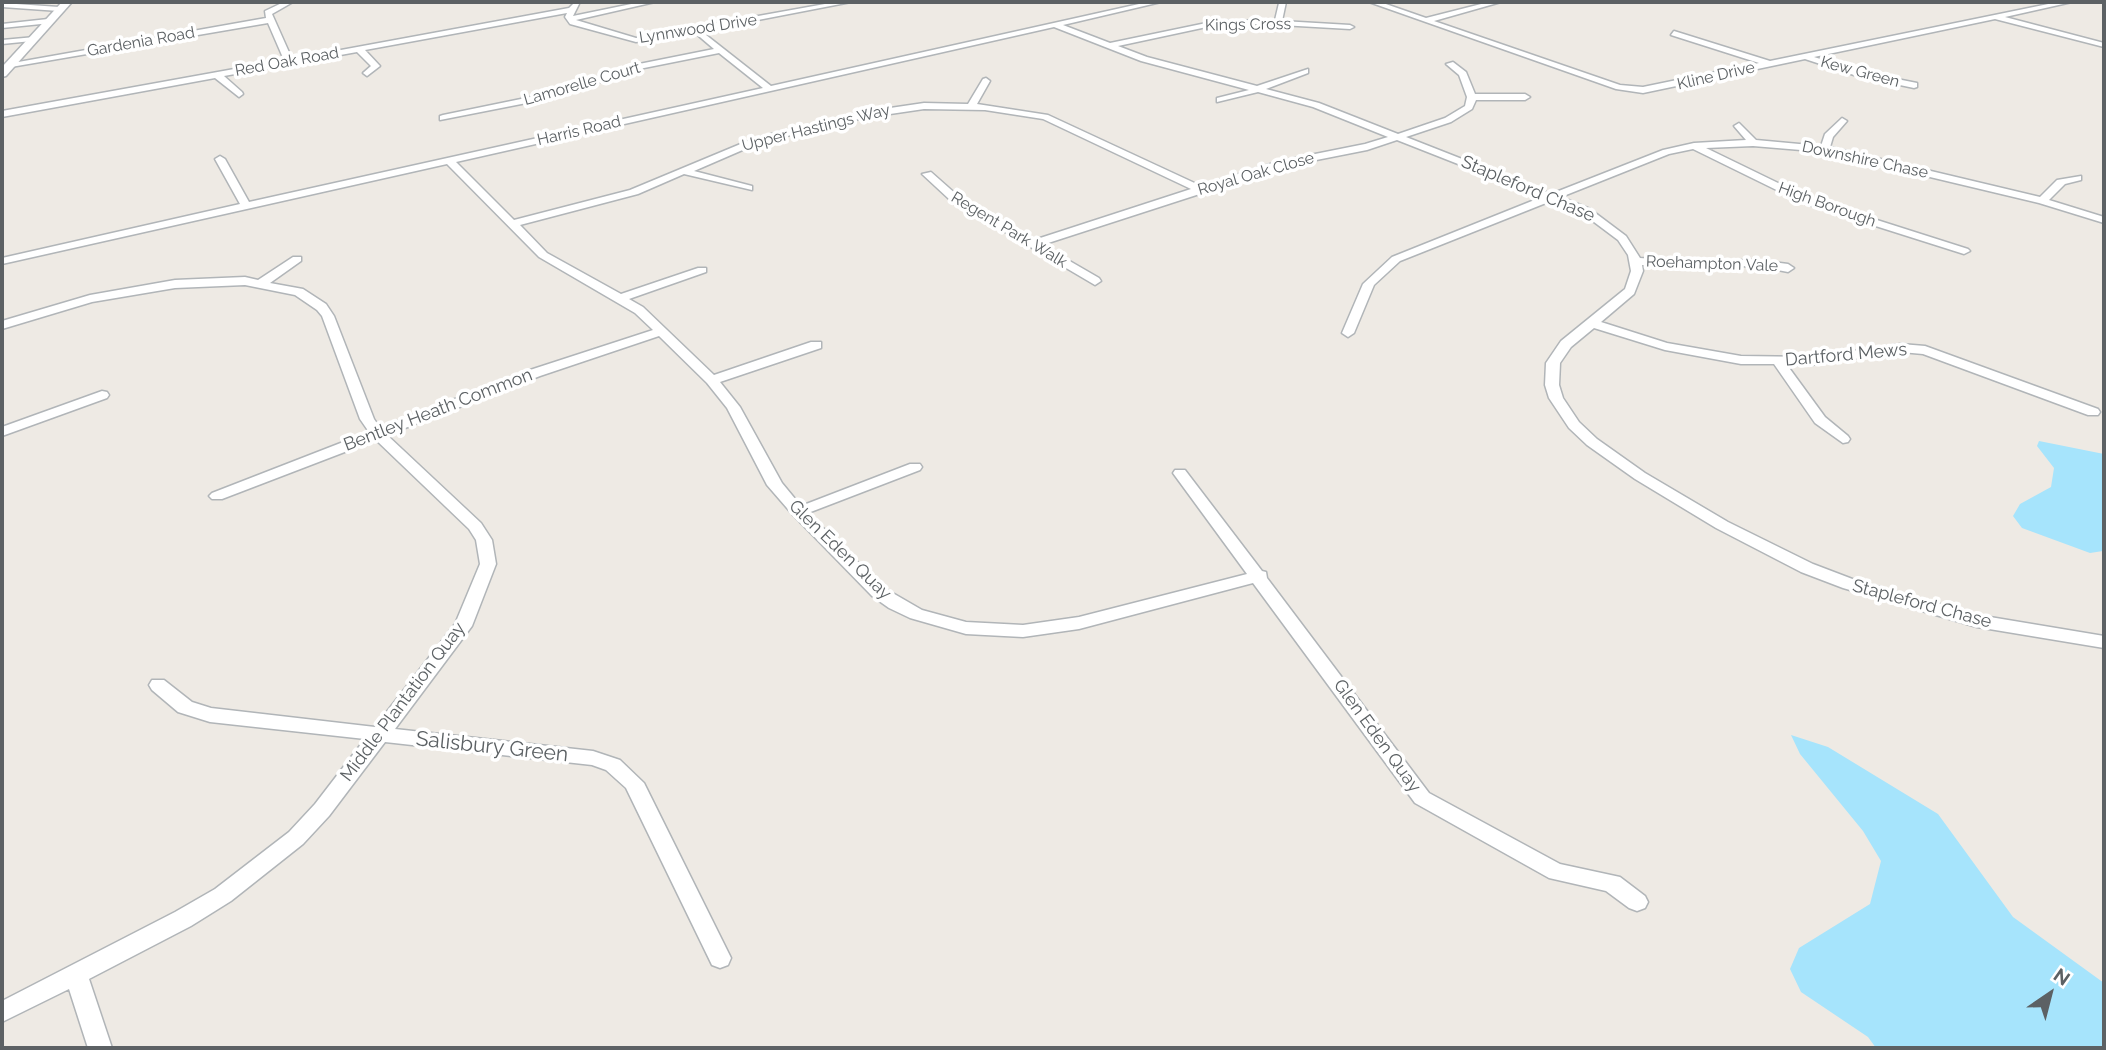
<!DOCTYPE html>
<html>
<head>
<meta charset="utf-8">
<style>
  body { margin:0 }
  #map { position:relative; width:2106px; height:1050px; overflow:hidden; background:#eeeae4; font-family:Raleway,sans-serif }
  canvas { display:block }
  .frame { position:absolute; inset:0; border:4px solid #5c6164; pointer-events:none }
  .north { position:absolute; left:2015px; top:959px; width:70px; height:70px; -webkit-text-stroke:5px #fff; paint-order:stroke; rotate:35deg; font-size:19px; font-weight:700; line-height:28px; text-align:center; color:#5c6164 }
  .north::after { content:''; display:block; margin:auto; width:24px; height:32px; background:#5c6164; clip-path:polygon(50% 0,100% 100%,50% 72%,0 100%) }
</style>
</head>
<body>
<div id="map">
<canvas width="2106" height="1050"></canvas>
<div class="frame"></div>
<div class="north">N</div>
</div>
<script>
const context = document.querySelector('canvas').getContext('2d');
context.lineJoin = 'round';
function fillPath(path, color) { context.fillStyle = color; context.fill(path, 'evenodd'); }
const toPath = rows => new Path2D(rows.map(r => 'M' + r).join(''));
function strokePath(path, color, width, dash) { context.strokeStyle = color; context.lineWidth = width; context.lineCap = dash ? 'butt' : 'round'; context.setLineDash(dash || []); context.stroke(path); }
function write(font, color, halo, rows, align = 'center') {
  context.font = font + ' Raleway,sans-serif'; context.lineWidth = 7; context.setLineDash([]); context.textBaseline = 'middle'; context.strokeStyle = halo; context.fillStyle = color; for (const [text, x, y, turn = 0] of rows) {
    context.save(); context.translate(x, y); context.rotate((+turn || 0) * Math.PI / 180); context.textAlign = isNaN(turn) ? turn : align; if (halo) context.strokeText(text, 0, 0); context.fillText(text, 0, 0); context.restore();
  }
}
fillPath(toPath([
  [2039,441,2104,454,2103,551,2090,553,2022,528,2013,516,2020,504,2051,487,2054,468,2037,446],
  [1791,735,1828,747,1938,814,2013,917,2104,983,2104,1048,1876,1048,1868,1037,1801,992,1790,969,1799,948,1870,904,1881,861,1863,831,1800,754]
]), '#a6e4fc');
const minor = toPath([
  [284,2,293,2,272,14,292,59,569,8,575,2,579,4,573,16,641,2,655,2,576,20,636,38,836,2,851,2,701,31,771,86,1148,2,1161,2,1063,25,1110,43,1216,21,1275,20,1279,3,1286,2,1282,21,1350,25,1354,27,1350,29,1263,24,1216,25,1118,46,1147,57,1257,86,1308,69,1308,73,1266,89,1319,103,1398,134,1445,118,1465,106,1467,97,1459,75,1446,64,1453,62,1466,72,1475,94,1525,94,1530,97,1525,100,1476,100,1472,109,1451,122,1406,137,1551,194,1663,150,1694,143,1746,140,1734,126,1739,123,1756,140,1821,146,1825,134,1842,118,1847,121,1833,137,1830,147,2040,197,2057,180,2081,176,2081,180,2065,184,2049,200,2104,217,2104,223,2039,203,1825,152,1753,146,1706,148,1811,199,1968,249,1970,251,1964,254,1803,203,1693,149,1669,154,1561,197,1590,209,1626,236,1640,258,1680,261,1757,260,1788,264,1794,268,1788,272,1757,266,1680,267,1642,265,1643,271,1634,294,1601,322,1667,343,1741,356,1811,357,1901,344,1925,346,2098,409,2100,412,2098,415,2088,415,1923,354,1901,352,1811,365,1787,365,1825,417,1848,436,1850,439,1848,442,1843,443,1815,423,1774,364,1741,364,1665,350,1594,328,1571,347,1560,363,1559,385,1563,398,1579,422,1597,439,1645,473,1728,522,1813,564,1855,580,1978,615,2104,636,2104,648,1977,627,1843,588,1801,572,1716,528,1635,479,1587,445,1569,428,1549,398,1545,385,1546,363,1561,341,1625,289,1631,271,1628,255,1618,240,1582,213,1551,201,1400,261,1374,285,1354,333,1348,337,1342,333,1363,284,1392,257,1542,197,1397,140,1367,150,1286,166,1042,245,1099,278,1101,281,1095,285,949,199,922,174,931,172,957,195,1034,240,1191,189,1043,119,985,110,924,109,863,118,761,142,694,171,752,186,752,190,684,174,638,194,520,225,547,253,621,294,698,268,706,268,706,272,629,299,643,307,714,375,811,342,821,342,821,348,720,382,740,407,782,483,801,506,910,464,920,464,922,467,920,470,808,513,884,588,922,610,966,622,1023,625,1079,617,1247,574,1173,473,1175,470,1185,470,1262,571,1266,572,1267,578,1429,793,1560,864,1620,877,1645,896,1648,902,1645,908,1637,911,1629,908,1606,891,1549,878,1415,803,1253,583,1079,629,1023,637,966,634,910,618,889,608,872,596,793,515,767,485,727,408,707,383,659,336,540,376,387,435,481,523,492,540,496,564,472,626,395,729,593,751,620,760,644,783,731,958,728,965,720,968,712,965,626,788,606,770,592,765,385,742,329,816,303,844,231,901,191,926,89,979,112,1048,88,1048,69,989,2,1022,2,1001,175,912,215,889,289,832,315,804,365,739,210,722,178,712,152,690,149,685,152,680,164,680,192,702,211,708,375,727,455,624,480,564,476,540,469,529,376,440,222,499,212,499,209,496,212,493,369,432,360,419,322,316,317,310,295,295,245,285,175,288,92,302,2,329,2,321,90,295,175,280,245,277,258,280,293,257,301,257,301,261,270,283,303,289,326,304,334,316,374,419,380,428,530,370,653,330,635,313,539,257,447,164,2,264,2,258,240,204,215,159,220,156,225,159,249,202,763,88,719,53,634,70,557,97,440,120,440,116,443,115,555,92,629,66,714,49,694,32,636,42,570,24,565,17,567,13,365,50,380,66,367,76,363,73,371,66,357,52,224,76,242,92,243,94,239,97,215,78,2,117,2,111,284,60,268,23,11,67,7,64,266,18,265,11,284,2],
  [1054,27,1141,61,1249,90,1217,98,1217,102,1258,92,1313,107,1388,137,1365,144,1280,161,1201,186,1048,115,977,104,990,81,986,78,983,79,968,104,924,103,863,112,755,138,630,190,514,220,456,162,1054,27],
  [1369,2,1380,2,1426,18,1489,2,1501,2,1434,21,1620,85,1643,87,1759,63,1671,35,1674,31,1770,61,2058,2,2072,2,2005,17,2104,43,2104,47,1995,19,1814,57,1862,72,1917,83,1917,87,1914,88,1857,76,1805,59,1643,93,1616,89,1369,2],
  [2,3,59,7,63,9,59,11,2,7,2,3],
  [48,19,51,23,2,28,2,24,48,19],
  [35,37,32,41,2,44,2,40,35,37],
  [102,391,107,392,109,395,107,398,2,436,2,427,102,391]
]);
const tertiary = toPath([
  [62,2,72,2,6,76,2,77,2,67,62,2]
]);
strokePath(minor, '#b1b5b8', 3);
strokePath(tertiary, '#b1b5b8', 3);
fillPath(minor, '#fff');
fillPath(tertiary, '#fff');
write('16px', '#5c6164', '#fff', [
  ["Kings Cross",1248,25,-1],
  ["Lynnwood Drive",698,29,-9],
  ["Gardenia Road",141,42,-10],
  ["Red Oak Road",287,62,-10],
  ["Kew Green",1860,72,15],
  ["Kline Drive",1716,76,-13],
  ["Lamorelle Court",582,84,-16],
  ["Upper Hastings Way",816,128,-14],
  ["Harris Road",579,131,-13],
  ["Downshire Chase",1865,160,12],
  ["Royal Oak Close",1256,174,-16],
  ["High Borough",1827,205,20],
  ["Regent Park Walk",1009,230,31],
  ["Roehampton Vale",1712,264,2]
]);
write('18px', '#5c6164', '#fff', [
  ["Stapleford Chase",1528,189,23],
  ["Dartford Mews",1846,355,-5],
  ["Bentley Heath Common",438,410,-21],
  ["Glen Eden Quay",840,550,44],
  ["Stapleford Chase",1922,604,15],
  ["Middle Plantation Quay",403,702,-53],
  ["Glen Eden Quay",1377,736,54]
]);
write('21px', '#5c6164', '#fff', [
  ["Salisbury Green",492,747,6]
]);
</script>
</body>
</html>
